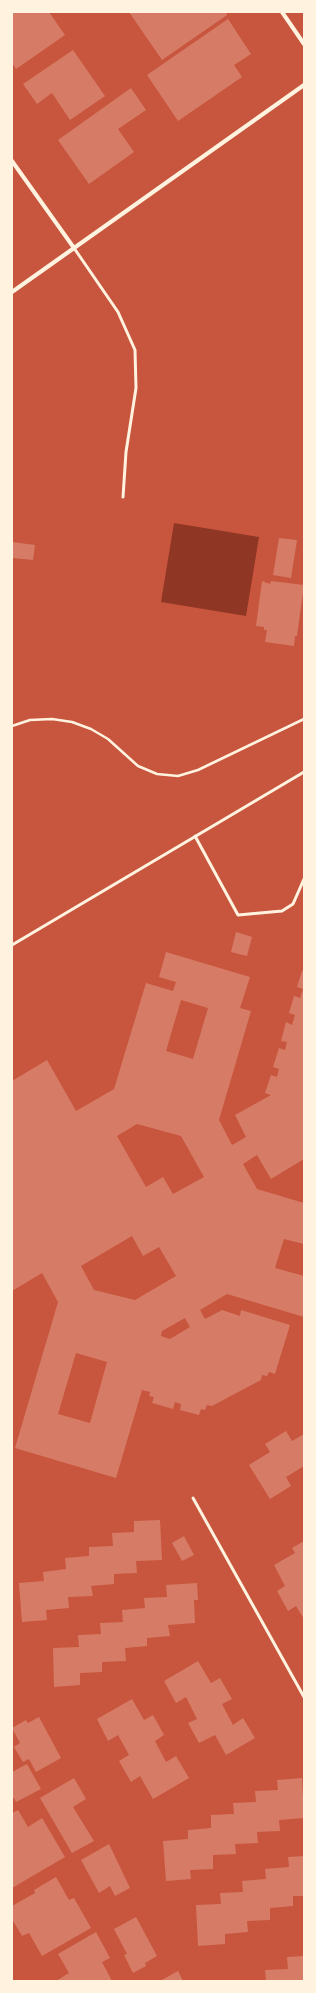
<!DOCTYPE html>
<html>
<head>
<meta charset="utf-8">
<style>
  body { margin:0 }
  #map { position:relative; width:316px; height:1993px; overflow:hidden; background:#c8553d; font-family:Inter,sans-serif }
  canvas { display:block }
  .frame { position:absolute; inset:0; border:13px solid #fff3e0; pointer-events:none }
</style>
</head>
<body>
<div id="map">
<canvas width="316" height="1993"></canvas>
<div class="frame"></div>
</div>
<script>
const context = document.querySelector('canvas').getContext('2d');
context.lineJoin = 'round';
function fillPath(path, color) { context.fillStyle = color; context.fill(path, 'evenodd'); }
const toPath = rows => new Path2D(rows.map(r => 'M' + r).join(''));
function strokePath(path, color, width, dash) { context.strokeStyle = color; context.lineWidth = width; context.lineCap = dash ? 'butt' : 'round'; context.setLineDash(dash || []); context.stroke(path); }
fillPath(toPath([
  [174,523,259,537,246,616,161,602]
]), '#8f3625');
fillPath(toPath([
  [12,12,49,12,65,35,16,69,12,63],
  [129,12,226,12,227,15,162,60],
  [228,19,251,54,234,65,242,77,178,121,147,75],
  [73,50,105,96,70,120,52,93,37,104,23,84],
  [131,88,146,110,118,129,134,152,89,184,58,140],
  [279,538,297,540,291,578,273,575],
  [12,542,35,545,33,560,12,558],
  [262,581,270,584,271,581,304,585,297,636,295,636,294,646,265,642,267,630,264,630,264,627,256,626],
  [236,932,252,937,247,956,231,952],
  [166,952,250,977,240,1008,251,1011,219,1120,232,1145,246,1137,235,1115,271,1095,265,1093,271,1075,277,1077,279,1069,273,1067,279,1048,285,1050,287,1042,281,1041,286,1022,292,1025,295,1015,289,1013,294,996,300,998,303,989,297,987,302,971,304,971,304,1159,271,1179,257,1155,243,1164,257,1189,304,1203,304,1244,284,1239,275,1268,304,1276,304,1317,227,1294,200,1310,205,1319,222,1310,240,1316,241,1310,290,1325,275,1374,269,1372,267,1376,262,1375,261,1380,212,1406,207,1405,205,1410,201,1409,199,1415,180,1410,181,1404,175,1402,173,1409,152,1403,154,1397,149,1396,150,1392,142,1390,116,1478,15,1448,58,1302,42,1273,12,1291,12,1081,47,1060,76,1111,114,1089,146,983,173,991,176,982,159,977],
  [181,1000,208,1008,193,1059,166,1051],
  [137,1124,181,1136,204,1177,173,1194,163,1177,146,1187,117,1136],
  [132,1236,143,1256,159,1247,176,1276,135,1300,94,1290,81,1266],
  [185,1318,190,1327,170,1339,161,1336,162,1331],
  [76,1353,107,1362,90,1423,58,1414],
  [286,1431,292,1441,304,1434,304,1466,286,1477,291,1486,270,1499,249,1465,270,1452,265,1444],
  [160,1520,162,1560,136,1561,137,1573,114,1574,114,1584,91,1586,93,1596,68,1597,69,1608,46,1610,47,1620,22,1622,19,1583,44,1581,43,1572,66,1569,65,1558,89,1556,89,1547,113,1546,112,1533,134,1532,134,1521],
  [184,1536,194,1555,182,1561,172,1543],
  [304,1541,304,1619,296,1606,288,1611,277,1591,285,1586,274,1565,295,1553,292,1548],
  [197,1583,198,1600,194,1600,195,1623,168,1625,170,1636,147,1638,147,1646,125,1648,126,1661,102,1662,102,1672,80,1673,80,1685,54,1687,53,1648,79,1647,78,1635,101,1634,100,1623,123,1622,122,1610,145,1608,144,1598,167,1597,166,1585],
  [198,1661,211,1683,220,1678,232,1699,222,1704,233,1725,243,1718,255,1738,226,1755,215,1735,199,1743,188,1723,197,1719,186,1697,176,1703,164,1681],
  [132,1699,144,1720,153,1715,164,1735,155,1741,166,1762,176,1756,189,1778,153,1799,140,1776,131,1782,119,1761,129,1755,118,1735,108,1741,97,1719],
  [39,1717,61,1758,36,1772,29,1759,23,1762,14,1747,20,1743,12,1728,26,1720,28,1723],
  [27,1764,41,1789,16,1802,14,1798,12,1799,12,1772],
  [74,1778,86,1799,73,1807,94,1841,72,1853,40,1798],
  [302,1778,304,1818,279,1820,280,1831,257,1832,258,1843,235,1844,236,1854,213,1855,213,1869,190,1870,191,1879,166,1881,163,1841,188,1839,188,1830,211,1828,211,1815,234,1814,233,1803,256,1802,255,1791,278,1790,277,1780],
  [18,1810,28,1827,42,1818,65,1857,12,1888,12,1813],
  [109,1844,130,1888,115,1896,110,1886,99,1893,81,1860],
  [304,1856,304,1896,293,1896,293,1906,270,1908,270,1920,247,1921,248,1932,225,1934,225,1944,198,1946,196,1905,221,1904,220,1893,243,1892,242,1881,266,1879,265,1869,289,1867,288,1857],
  [56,1877,69,1900,74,1898,91,1928,42,1956,29,1933,22,1936,12,1919,12,1906,35,1893,34,1890],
  [136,1917,157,1956,145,1963,146,1966,133,1973,124,1955,127,1954,114,1929],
  [96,1932,110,1958,102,1962,112,1981,56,1981,69,1973,58,1954],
  [304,1956,304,1981,266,1981,265,1970,288,1969,287,1957],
  [178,1971,183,1981,160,1981]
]), '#d67c66');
strokePath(toPath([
  [12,726,30,720,52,719,72,722,91,729,108,739,138,766,157,774,178,776,198,770,304,719]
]), '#fff3e0', 2.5);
strokePath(toPath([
  [74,248,118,312,135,350,136,388,126,452,123,497],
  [195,836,238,915,282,911,293,904,304,879],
  [12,945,304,772],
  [193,1498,304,1697]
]), '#fff3e0', 3);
strokePath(toPath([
  [282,12,304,44],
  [12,161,74,248],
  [12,292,304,85]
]), '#fff3e0', 4);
</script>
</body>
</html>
